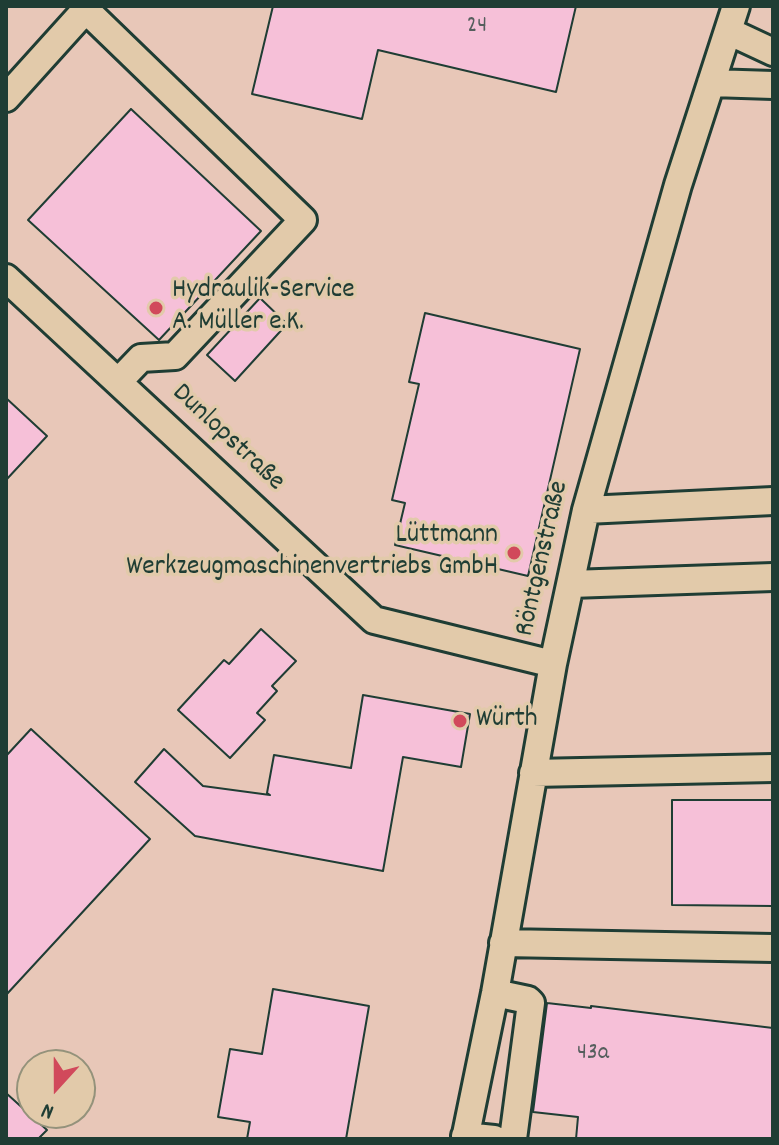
<!DOCTYPE html>
<html>
<head>
<meta charset="utf-8">
<style>
  body { margin:0 }
  #map { position:relative; width:779px; height:1145px; overflow:hidden; background:#e2caaa; font-family:Dekko,sans-serif }
  canvas { display:block }
  .frame { position:absolute; inset:0; border:8px solid #1f3d34; pointer-events:none }
  .north { position:absolute; left:16px; top:1049px; width:80px; height:80px; box-sizing:border-box; background:#e2caaa; border:2px solid #94927b; border-radius:50%; rotate:201deg; font-size:22px; font-weight:700; line-height:32px; text-align:center; color:#1f3d34 }
  .north::after { content:''; display:block; margin:auto; width:28px; height:36px; background:#d1495b; clip-path:polygon(50% 0,100% 100%,50% 72%,0 100%) }
</style>
</head>
<body>
<div id="map">
<canvas width="779" height="1145"></canvas>
<div class="frame"></div>
<div class="north">N</div>
</div>
<script>
const context = document.querySelector('canvas').getContext('2d');
context.lineJoin = 'round';
function fillPath(path, color) { context.fillStyle = color; context.fill(path, 'evenodd'); }
const toPath = rows => new Path2D(rows.map(r => 'M' + r).join(''));
function strokePath(path, color, width, dash) { context.strokeStyle = color; context.lineWidth = width; context.lineCap = dash ? 'butt' : 'round'; context.setLineDash(dash || []); context.stroke(path); }
function write(font, color, halo, rows, align = 'center') {
  context.font = font + ' Dekko,sans-serif'; context.lineWidth = 7; context.setLineDash([]); context.textBaseline = 'middle'; context.strokeStyle = halo; context.fillStyle = color; for (const [text, x, y, turn = 0] of rows) {
    context.save(); context.translate(x, y); context.rotate((+turn || 0) * Math.PI / 180); context.textAlign = isNaN(turn) ? turn : align; if (halo) context.strokeText(text, 0, 0); context.fillText(text, 0, 0); context.restore();
  }
}
fillPath(toPath([
  [6,6,773,6,773,1139,6,1139],
  [32,1065,80,1065,80,1113,32,1113]
]), '#e8c7b8');
const building = toPath([
  [273,6,576,6,556,92,378,50,362,119,252,94,273,6],
  [131,109,261,231,159,340,28,220,131,109],
  [260,298,287,324,235,381,207,355,260,298],
  [425,313,580,349,528,576,395,545,405,503,392,500,419,384,409,382,425,313],
  [6,398,47,436,6,480,6,398],
  [261,629,296,661,272,686,277,691,257,713,265,720,230,758,178,710,224,660,229,664,261,629],
  [363,695,470,714,461,767,403,757,383,871,195,836,135,782,164,749,203,786,270,795,267,793,274,755,351,768,363,695],
  [31,729,150,839,6,995,6,756,31,729],
  [672,800,773,800,773,906,672,905,672,800],
  [273,989,369,1006,346,1139,247,1139,250,1122,218,1117,230,1049,262,1054,273,989],
  [547,1003,591,1008,591,1006,773,1028,773,1139,576,1139,578,1117,533,1112,547,1003],
  [6,1093,47,1130,38,1139,6,1139,6,1093]
]);
fillPath(building, '#f6c0d8');
strokePath(building, '#1f3d34', 2);
const minor = toPath([
  [86,10,303,220,175,356,141,358,118,382],
  [728,31,773,52],
  [711,83,773,85],
  [6,98,89,6],
  [6,278,374,620,553,664],
  [586,510,773,501],
  [571,584,773,577],
  [533,773,773,768],
  [503,943,773,948],
  [495,993,528,1000,531,1003,513,1139],
  [465,1136,494,1139],
  [465,1139,495,993,553,664,586,510,678,185,736,6]
]);
strokePath(minor, '#1f3d34', 32);
strokePath(minor, '#e2caaa', 26);
for (const [x, y, r, color] of [
  [156,308,8,"#d1495b"],
  [514,553,8,"#d1495b"],
  [460,721,8,"#d1495b"]
]) { const dot = new Path2D(); dot.arc(x, y, r, 0, 2 * Math.PI); context.fillStyle = color; context.fill(dot); strokePath(dot, '#e2caaa', 3); }
write('24px', '#555e5d', null, [
  ["24",477,28],
  ["43a",593,1055]
]);
write('28px', '#1f3d34', '#e2caaa', [
  ["Hydraulik-Service",172,292],
  ["A. Müller e.K.",172,324],
  ["Lüttmann",498,537,"right"],
  ["Werkzeugmaschinenvertriebs GmbH",498,569,"right"],
  ["Würth",476,721]
], 'left');
write('28px', '#1f3d34', '#e2caaa', [
  ["Dunlopstraße",227,439,43],
  ["Röntgenstraße",544,559,-77]
]);
</script>
</body>
</html>
